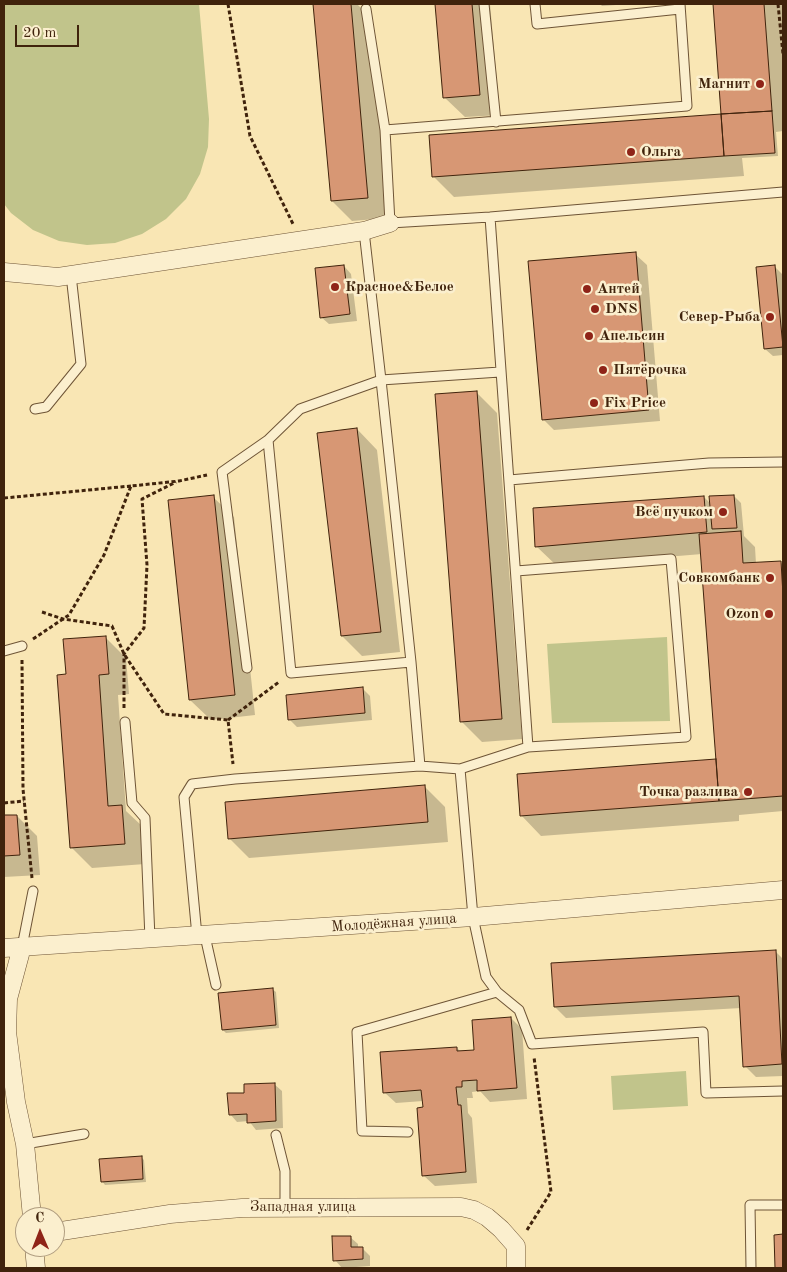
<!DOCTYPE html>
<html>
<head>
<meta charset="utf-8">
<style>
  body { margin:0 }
  #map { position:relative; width:787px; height:1272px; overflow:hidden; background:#f9e6b4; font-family:"Old Standard TT",serif }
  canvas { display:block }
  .frame { position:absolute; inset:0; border:5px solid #40230c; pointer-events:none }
  .north { position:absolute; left:15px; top:1207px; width:50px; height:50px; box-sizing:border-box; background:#fbefce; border:1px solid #b09d80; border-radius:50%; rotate:359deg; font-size:14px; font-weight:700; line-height:20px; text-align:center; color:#40230c }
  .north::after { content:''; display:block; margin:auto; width:18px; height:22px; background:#8f2418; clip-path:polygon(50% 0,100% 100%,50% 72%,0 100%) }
  .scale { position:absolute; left:15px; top:25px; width:64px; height:22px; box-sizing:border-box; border:2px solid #40230c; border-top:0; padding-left:6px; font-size:15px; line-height:18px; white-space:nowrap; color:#40230c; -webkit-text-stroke:4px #fbefce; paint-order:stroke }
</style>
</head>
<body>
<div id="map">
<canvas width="787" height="1272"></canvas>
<div class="frame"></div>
<div class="north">С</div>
<div class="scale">20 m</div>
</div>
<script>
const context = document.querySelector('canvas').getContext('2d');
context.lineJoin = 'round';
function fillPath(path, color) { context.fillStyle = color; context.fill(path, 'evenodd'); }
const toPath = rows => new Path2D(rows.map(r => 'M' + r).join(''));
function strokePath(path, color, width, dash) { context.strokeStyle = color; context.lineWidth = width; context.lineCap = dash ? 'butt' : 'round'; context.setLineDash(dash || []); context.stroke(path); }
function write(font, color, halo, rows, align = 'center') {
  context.font = font + ' "Old Standard TT",serif'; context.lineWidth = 5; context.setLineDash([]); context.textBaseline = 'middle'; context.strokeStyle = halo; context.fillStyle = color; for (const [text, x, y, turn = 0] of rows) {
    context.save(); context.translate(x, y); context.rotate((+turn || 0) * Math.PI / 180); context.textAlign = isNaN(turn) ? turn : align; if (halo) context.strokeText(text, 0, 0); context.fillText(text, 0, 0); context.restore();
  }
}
fillPath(toPath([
  [4,4,199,4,209,119,208,147,200,174,186,199,166,219,142,234,115,243,87,245,59,241,33,230,11,213,4,204],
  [667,637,670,721,552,723,547,644],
  [686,1071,688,1106,613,1110,611,1076]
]), '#c1c48b');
fillPath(toPath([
  [314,4,357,4,370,17,388,218,352,221,332,201],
  [436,4,490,4,500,115,465,117,444,97],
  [600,4,630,4,602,6],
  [714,4,783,4,783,131,776,132,778,156,742,158,744,176,454,197,433,176,722,117],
  [635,254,647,265,660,421,554,430,543,419],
  [344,266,351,274,357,321,329,324,321,317],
  [774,266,782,274,783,286,783,355,773,356,765,349],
  [476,392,497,413,522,739,482,742,462,722],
  [357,429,377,450,400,652,362,656,342,636],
  [734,496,741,503,744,536,755,547,756,564,780,562,783,565,783,811,739,815,739,821,541,836,521,815,717,760,702,554,557,566,536,546,704,497,711,504],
  [213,497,234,517,255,715,211,720,190,700],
  [106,638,126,658,129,694,118,695,126,811,142,826,145,864,92,868,71,847,67,675],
  [362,688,370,696,372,720,297,727,290,720,287,696],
  [425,787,445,807,448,842,249,858,229,838],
  [17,816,37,836,40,875,4,877,4,817],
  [775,951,783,959,783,1076,756,1077,745,1066,741,1008,566,1018,555,1007],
  [272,989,276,992,279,1028,226,1033,223,1030],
  [511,1018,522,1029,527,1099,490,1102,480,1091,472,1092,473,1098,467,1098,468,1113,472,1118,477,1183,435,1186,423,1175,423,1101,396,1103,384,1092,457,1048,461,1052,476,1051],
  [274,1084,282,1091,283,1128,256,1130,249,1121,237,1122,230,1114,246,1094],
  [141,1157,144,1160,146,1182,105,1185,102,1181],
  [350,1237,358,1244,358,1248,362,1248,370,1256,370,1266,342,1268,335,1260]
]), '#0003');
const building = toPath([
  [313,4,351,4,368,198,331,201,313,4],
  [435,4,472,4,480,95,443,98,435,4],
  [713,4,764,4,772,111,721,114,713,4],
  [772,111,775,153,724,156,721,114,772,111],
  [721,114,724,156,432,177,429,135,721,114],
  [636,252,649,410,542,420,528,261,636,252],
  [344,265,350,314,320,318,315,268,344,265],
  [775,265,783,347,764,349,756,267,775,265],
  [477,391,502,719,460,722,435,394,477,391],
  [357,428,381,632,341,636,317,433,357,428],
  [214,495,235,695,189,700,168,500,214,495],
  [734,495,737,528,712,529,709,496,734,495],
  [704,496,707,532,535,547,533,508,704,496],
  [741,531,743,563,781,561,783,595,783,796,719,801,699,534,741,531],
  [106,636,109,674,99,675,108,806,122,805,125,844,70,848,57,675,66,674,63,639,106,636],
  [363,687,365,713,288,720,286,695,363,687],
  [716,759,719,801,520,816,517,774,716,759],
  [425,785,428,822,228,839,225,802,425,785],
  [4,815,17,815,20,855,4,856,4,815],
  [776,950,782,1064,743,1067,739,996,554,1007,551,963,776,950],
  [273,988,276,1025,222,1030,218,993,273,988],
  [511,1017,517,1088,477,1091,477,1080,462,1081,462,1087,456,1087,458,1105,461,1105,466,1172,422,1176,417,1108,423,1107,421,1090,383,1093,380,1052,457,1047,457,1051,474,1050,472,1020,511,1017],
  [275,1083,276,1121,247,1123,247,1114,229,1115,227,1093,244,1093,244,1084,275,1083],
  [142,1156,143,1179,101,1182,99,1159,142,1156],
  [783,1234,783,1268,775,1268,774,1235,783,1234],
  [332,1236,351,1236,351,1247,363,1247,363,1259,333,1261,332,1236]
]);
fillPath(building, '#d79774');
strokePath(building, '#40230c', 1);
const service = toPath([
  [484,4,496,122],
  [535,4,537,24,680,9],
  [680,4,687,106,385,130,390,223,490,217,783,192],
  [366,9,385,130],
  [500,372,381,380,411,662,420,766,460,769,473,917,486,977,497,992,519,1010,532,1044,703,1032,706,1093,783,1091],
  [35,409,46,407,81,364,71,275],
  [268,440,291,673,411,662],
  [509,480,709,463,783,462],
  [516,571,671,559,686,737,528,747],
  [4,651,22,646],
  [247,668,222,472,268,440,300,409,381,380,364,231],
  [125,722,132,803,145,818,150,939],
  [460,769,528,747,490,217],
  [197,936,184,797,192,784,235,779,420,766],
  [205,936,216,985],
  [22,947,33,891],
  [408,1132,362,1131,357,1032,497,992],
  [276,1135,285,1171,285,1207],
  [25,1144,84,1134],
  [751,1268,750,1205,783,1205]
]);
const minor = toPath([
  [4,272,58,277,364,231,390,223],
  [22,947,8,999,7,1032,16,1102,25,1144,32,1217],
  [4,948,473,917,783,890],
  [55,1232,170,1214,242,1208,461,1207,474,1210,487,1217,501,1229,516,1246,516,1268],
  [34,1247,36,1268]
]);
strokePath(service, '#6e5436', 11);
strokePath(minor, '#6e5436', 19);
strokePath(toPath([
  [228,4,250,136,293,224],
  [778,4,783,54],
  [4,498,131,486],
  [42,612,63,619,112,626,124,654,164,714,228,720,233,764],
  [33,639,69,615,104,555,131,486,179,481,207,475],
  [22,660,23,789,32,878],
  [124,708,124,654,144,628,147,565,142,499,176,482],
  [228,720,279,682],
  [4,803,24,801],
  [527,1230,551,1192,534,1057]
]), '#40230c', 3, [4, 2.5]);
strokePath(service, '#fbefce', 9);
strokePath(minor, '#fbefce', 18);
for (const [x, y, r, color] of [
  [760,84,5,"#8f2418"],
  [631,152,5,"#8f2418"],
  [335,287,5,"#8f2418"],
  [587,289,5,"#8f2418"],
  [595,309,5,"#8f2418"],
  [770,317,5,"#8f2418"],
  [589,336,5,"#8f2418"],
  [603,370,5,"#8f2418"],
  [594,403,5,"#8f2418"],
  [723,512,5,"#8f2418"],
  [770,578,5,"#8f2418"],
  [769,614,5,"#8f2418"],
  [748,792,5,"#8f2418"]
]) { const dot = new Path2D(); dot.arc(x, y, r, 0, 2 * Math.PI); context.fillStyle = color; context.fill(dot); strokePath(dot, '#fbefce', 2); }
write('bold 15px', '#40230c', '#fbefce', [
  ["Магнит",750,84,"right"],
  ["Ольга",641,152],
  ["Красное&Белое",345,287],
  ["Антей",597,289],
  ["DNS",605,309],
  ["Север-Рыба",760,317,"right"],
  ["Апельсин",599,336],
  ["Пятёрочка",613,370],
  ["Fix Price",604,403],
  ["Всё пучком",713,512,"right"],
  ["Совкомбанк",760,578,"right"],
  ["Ozon",759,614,"right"],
  ["Точка разлива",738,792,"right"]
], 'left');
write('15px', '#40230c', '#fbefce', [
  ["Молодёжная улица",394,923,-4],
  ["Западная улица",303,1207]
]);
</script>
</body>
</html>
